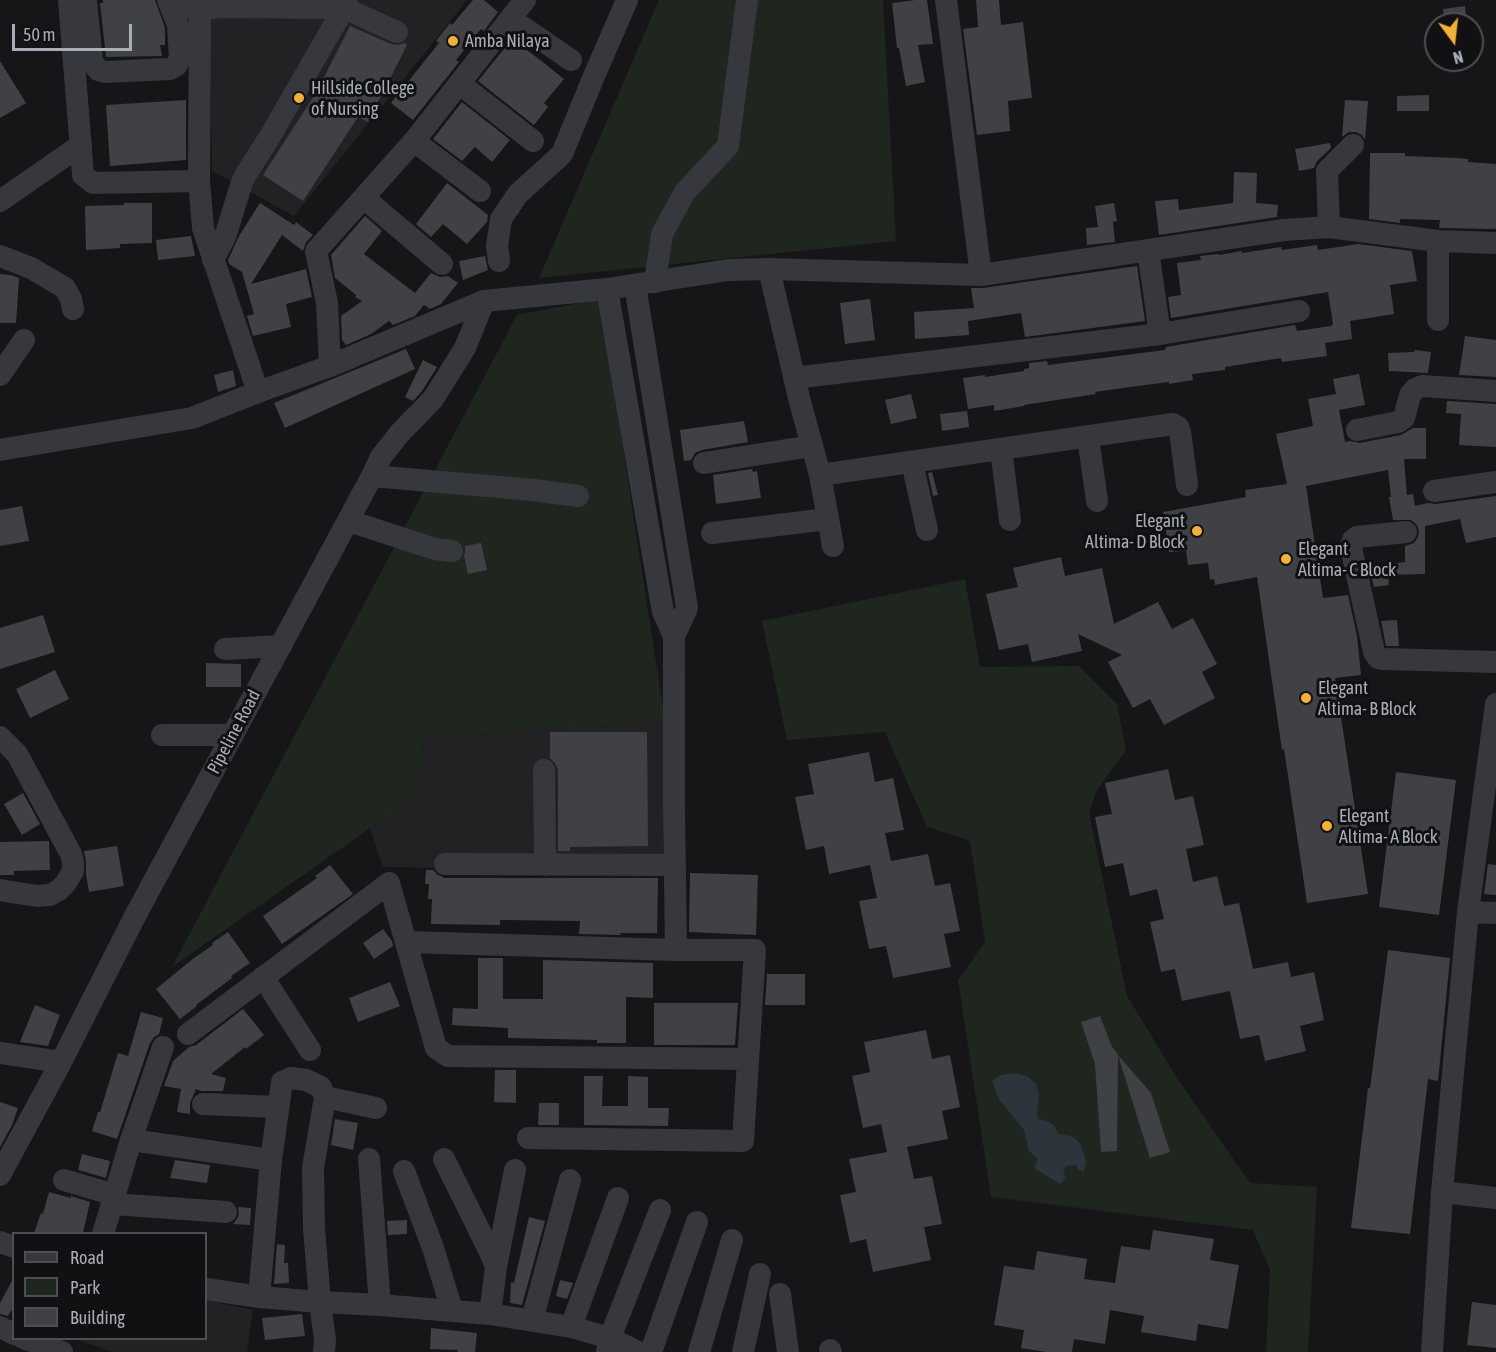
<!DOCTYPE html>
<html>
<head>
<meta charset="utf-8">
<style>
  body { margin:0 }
  #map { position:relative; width:1496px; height:1352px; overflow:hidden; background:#161618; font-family:"Asap Condensed",sans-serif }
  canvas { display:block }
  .legend { position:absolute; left:12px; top:1232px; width:195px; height:108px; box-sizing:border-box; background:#111113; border:2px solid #4d4f55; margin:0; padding:8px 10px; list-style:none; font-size:18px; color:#a8adb8 }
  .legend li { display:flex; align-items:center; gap:12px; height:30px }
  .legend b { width:30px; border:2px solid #4d4f55 }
  .north { position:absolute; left:1424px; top:12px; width:60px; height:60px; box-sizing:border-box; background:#111113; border:2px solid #4d4f55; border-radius:50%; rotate:165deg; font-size:16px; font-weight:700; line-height:24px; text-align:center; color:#a8adb8 }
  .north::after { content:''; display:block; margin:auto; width:21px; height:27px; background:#f2b134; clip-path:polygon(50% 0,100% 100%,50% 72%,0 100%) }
  .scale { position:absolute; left:12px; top:24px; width:120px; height:27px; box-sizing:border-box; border:3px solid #a8adb8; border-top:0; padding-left:8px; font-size:18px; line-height:21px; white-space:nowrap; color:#a8adb8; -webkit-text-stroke:4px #111113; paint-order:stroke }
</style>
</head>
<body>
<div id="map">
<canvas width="1496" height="1352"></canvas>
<ul class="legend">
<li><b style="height:8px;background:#37383d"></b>Road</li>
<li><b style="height:16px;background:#1e261f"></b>Park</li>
<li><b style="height:16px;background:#404145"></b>Building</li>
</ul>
<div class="north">N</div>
<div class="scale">50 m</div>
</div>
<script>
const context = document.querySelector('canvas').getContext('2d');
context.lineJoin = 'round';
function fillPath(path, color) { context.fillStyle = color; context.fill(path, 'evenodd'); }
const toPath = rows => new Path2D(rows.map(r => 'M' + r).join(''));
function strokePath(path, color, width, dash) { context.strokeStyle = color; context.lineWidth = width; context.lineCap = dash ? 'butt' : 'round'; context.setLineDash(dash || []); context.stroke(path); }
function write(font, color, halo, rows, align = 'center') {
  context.font = font + ' "Asap Condensed",sans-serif'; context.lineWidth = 6; context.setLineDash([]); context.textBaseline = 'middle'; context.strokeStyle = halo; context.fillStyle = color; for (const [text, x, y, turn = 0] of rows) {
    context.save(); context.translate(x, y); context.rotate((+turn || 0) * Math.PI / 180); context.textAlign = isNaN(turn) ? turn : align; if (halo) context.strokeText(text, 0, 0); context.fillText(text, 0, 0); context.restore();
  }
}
fillPath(toPath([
  [202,0,467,0,294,216,212,171,209,25],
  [665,721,663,871,383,867,370,828,419,794,423,739],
  [206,1300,253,1310,247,1352,113,1352,75,1339,206,1338]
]), '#222225');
fillPath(toPath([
  [659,0,883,0,896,241,539,278],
  [600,299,665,721,423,739,419,794,172,967,517,315],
  [965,579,980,667,1079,666,1117,704,1126,750,1097,790,1089,813,1127,996,1179,1081,1250,1183,1317,1187,1308,1352,1266,1352,1270,1270,1253,1230,991,1197,958,980,985,942,970,841,927,827,885,732,787,740,762,621]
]), '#1e261f');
fillPath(toPath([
  [1015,1073,1027,1076,1036,1084,1039,1095,1037,1113,1038,1119,1044,1120,1049,1122,1054,1125,1058,1134,1070,1136,1076,1139,1081,1145,1086,1160,1084,1172,1078,1170,1077,1166,1074,1165,1066,1166,1063,1171,1066,1178,1060,1184,1034,1168,1038,1159,1029,1151,1024,1130,999,1099,992,1081,1001,1075]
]), '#2c353c');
fillPath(toPath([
  [103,0,155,0,165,28,165,45,160,45,162,56,106,57,100,3,103,3],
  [473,0,484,0,498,12,484,31,481,29,456,60,459,62,413,120,391,103,439,43,436,41,450,23,452,25],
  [915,0,927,0,933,44,918,45,925,82,906,86,899,48,897,48,892,3],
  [976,0,999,0,1001,25,1023,22,1032,98,1008,101,1010,131,977,135,963,29,978,27],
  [1465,6,1467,24,1445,24,1443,9],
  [350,26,391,44,398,45,404,43,407,45,368,122,358,117,303,201,263,175,317,91],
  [512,39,544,63,564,79,544,103,548,107,534,125,478,81],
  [0,61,26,103,0,118],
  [1429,95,1429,111,1397,111,1397,96],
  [186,100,186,160,110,166,106,105],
  [1345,100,1368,101,1365,140,1362,135,1356,132,1349,132,1342,137],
  [462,102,510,140,492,162,475,147,462,161,433,139],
  [1330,143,1331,148,1317,161,1314,168,1299,171,1295,149],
  [1370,153,1405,153,1405,156,1457,158,1468,159,1468,162,1496,164,1496,229,1439,228,1440,220,1400,219,1400,223,1369,219],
  [1234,172,1257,173,1256,203,1278,205,1277,217,1159,235,1155,201,1178,199,1179,210,1233,203],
  [447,183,488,215,487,222,467,244,443,224,431,237,416,224],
  [124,203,152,203,152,243,120,244,120,248,86,250,85,206,124,205],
  [260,203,294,225,296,222,313,235,306,242,303,251,282,235,251,284,306,269,312,297,286,304,291,327,253,336,247,316,254,314,242,272,229,264,228,260,239,236],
  [1114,203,1117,221,1113,222,1115,242,1087,245,1086,228,1098,227,1095,206],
  [365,216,382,231,364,254,415,293,431,273,440,277,448,276,458,283,441,304,430,309,424,305,415,316,393,325,389,321,371,334,346,345,342,340,341,316,362,301,355,297,356,295,335,278,331,255],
  [191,236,195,256,158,260,156,240],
  [1358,244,1412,251,1417,281,1390,285,1394,314,1350,321,1352,339,1325,343,1327,356,1282,362,1281,358,1225,367,1225,370,1192,374,1193,380,1169,384,1169,382,1130,387,1095,392,1096,394,1024,405,1024,406,994,411,994,405,968,409,963,378,985,375,985,377,1024,371,1024,369,1029,368,1029,363,1047,361,1048,365,1165,350,1166,347,1295,325,1297,331,1331,326,1333,324,1328,292,1171,318,1168,297,1181,295,1177,263,1201,260,1200,256,1219,254,1219,255,1242,251,1242,253,1281,247,1282,250,1317,245,1318,250],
  [485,256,488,270,463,280,459,261],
  [1137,266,1145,321,1025,337,1021,313,968,321,969,335,915,339,914,312,974,308,971,288,983,288],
  [0,274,11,275,19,278,16,323,0,323],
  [870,299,875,340,845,344,840,303],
  [1465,336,1496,340,1496,377,1459,375],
  [406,349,415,369,285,428,274,403],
  [1415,350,1431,352,1428,373,1389,371,1388,353,1414,352],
  [423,360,437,367,422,391,413,401,405,397],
  [233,370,236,386,218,392,214,375],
  [1359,374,1365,405,1339,410,1345,442,1350,441,1360,443,1401,435,1413,428,1426,428,1426,459,1404,459,1407,495,1413,494,1415,506,1428,503,1436,504,1496,496,1496,537,1466,543,1460,519,1425,526,1425,574,1388,575,1389,585,1374,587,1369,567,1405,562,1405,546,1414,543,1418,537,1419,531,1417,525,1411,520,1393,520,1389,497,1391,497,1388,470,1306,486,1323,598,1348,595,1357,636,1361,675,1335,678,1368,894,1307,903,1284,749,1282,750,1257,577,1215,585,1214,579,1210,580,1208,563,1188,565,1186,551,1169,552,1163,512,1246,497,1245,490,1287,484,1276,434,1313,426,1308,399,1336,394,1333,379],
  [911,394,917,418,891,424,885,400],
  [1447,401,1496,404,1496,447,1459,445,1461,414,1446,413],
  [967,411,969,427,942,431,940,414],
  [744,421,748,442,702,450,695,453,691,460,684,461,680,430],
  [752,469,753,472,757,471,761,498,716,504,713,475],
  [932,472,938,495,933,496,928,473],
  [22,506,29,541,0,546,0,510],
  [481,543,487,570,468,574,464,556,465,552,465,546],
  [1061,557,1065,576,1102,568,1114,624,1158,602,1172,629,1193,618,1217,664,1202,672,1215,698,1164,725,1150,699,1133,708,1108,662,1122,655,1078,634,1082,651,1032,662,1028,644,999,650,986,594,1018,587,1013,568],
  [43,615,55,652,0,669,0,628],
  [1397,620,1399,646,1386,646,1381,621],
  [206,663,241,664,241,687,206,687],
  [55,670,69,699,30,718,16,689],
  [550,732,647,732,648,846,570,847,570,851,558,851,558,770,555,763,550,758],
  [869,752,875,782,893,778,904,830,885,833,891,861,928,854,935,886,950,883,960,931,944,934,951,967,893,978,886,946,869,949,859,901,877,898,870,865,829,874,824,846,806,850,795,797,814,794,808,764],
  [1168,769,1175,800,1193,796,1204,845,1186,849,1193,882,1217,876,1224,906,1239,903,1253,969,1288,962,1291,977,1314,972,1324,1020,1300,1026,1306,1051,1265,1061,1259,1035,1240,1039,1230,991,1182,1001,1175,969,1161,972,1150,922,1164,919,1157,889,1130,896,1123,863,1105,867,1095,817,1112,814,1105,783],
  [1396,772,1456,780,1439,915,1379,907],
  [23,793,40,824,22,835,4,804],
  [49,841,50,870,14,871,14,875,0,875,0,842],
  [117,846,124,886,89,892,86,874,86,862,84,851],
  [1488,864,1496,865,1496,895,1484,894],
  [330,865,353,894,282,944,263,916,317,878,315,876],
  [426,870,433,870,438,875,445,878,658,878,657,933,620,933,621,935,579,934,580,921,500,920,500,925,431,924,432,899,428,899,429,884,425,884],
  [690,873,758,875,756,935,689,932],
  [383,929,392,941,393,946,374,959,363,943],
  [228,932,250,963,231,976,232,978,196,1005,197,1006,180,1019,156,989,194,958,213,945,212,943],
  [1388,950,1450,958,1438,1081,1428,1079,1410,1234,1351,1228,1368,1088,1370,1088],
  [478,958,503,958,503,999,543,999,543,960,653,963,653,998,626,997,626,1043,597,1043,597,1040,508,1038,508,1028,452,1025,453,1008,478,1009],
  [767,974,805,974,805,1005,765,1005],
  [390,982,400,1006,358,1022,349,998],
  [654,1003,738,1003,735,1045,654,1045],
  [35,1005,60,1015,48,1046,20,1042],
  [243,1009,264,1035,246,1049,245,1047,211,1074,226,1078,223,1091,201,1091,196,1089,190,1103,190,1114,177,1112,181,1089,164,1086,173,1061,189,1047,196,1045],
  [141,1012,163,1018,159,1034,154,1037,150,1043,117,1139,92,1131,98,1112,100,1112,118,1053,128,1056],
  [1100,1016,1112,1047,1118,1054,1117,1151,1101,1152,1095,1064,1081,1022],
  [926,1030,932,1059,950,1055,960,1107,942,1111,948,1139,907,1147,914,1179,932,1176,942,1224,924,1227,931,1260,873,1272,866,1239,850,1243,840,1195,856,1192,849,1159,887,1152,881,1124,863,1128,852,1076,870,1072,864,1042],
  [1118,1055,1151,1093,1170,1152,1150,1158],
  [495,1070,516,1070,516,1103,494,1102],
  [584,1076,603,1076,602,1106,628,1106,628,1076,648,1077,648,1108,669,1108,668,1126,584,1125],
  [0,1102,18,1108,12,1125,0,1147],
  [539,1103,559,1103,559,1125,538,1125],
  [335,1119,358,1123,353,1150,331,1145],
  [82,1154,110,1161,106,1178,78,1170],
  [175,1160,210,1165,207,1183,170,1178],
  [49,1192,71,1198,71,1196,90,1202,83,1233,34,1233,41,1213,43,1214],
  [238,1207,251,1208,250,1225,233,1224,237,1219,239,1214],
  [529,1217,545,1221,522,1305,510,1303,511,1282,514,1283],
  [407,1220,407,1234,388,1235,387,1221],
  [1153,1230,1214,1239,1210,1260,1239,1265,1228,1329,1198,1324,1196,1341,1141,1332,1144,1316,1110,1310,1105,1344,1074,1339,1072,1352,1046,1352,1021,1348,1024,1330,994,1325,1004,1266,1034,1270,1037,1251,1087,1259,1084,1279,1115,1283,1121,1246,1150,1250],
  [277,1244,285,1245,284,1263,288,1263,289,1283,274,1284],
  [14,1277,14,1306,8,1316,0,1314,0,1303],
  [560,1280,573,1283,567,1299,556,1296],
  [1472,1302,1496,1305,1496,1348,1467,1345],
  [302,1314,305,1336,265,1340,262,1318],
  [431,1328,477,1333,475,1352,457,1352,458,1350,430,1349]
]), '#404145');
strokePath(toPath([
  [69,0,83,175,93,183,199,181],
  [86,0,92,61,98,70,105,72,170,69,177,65,180,57,178,25,168,0],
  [190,0,200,18,199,181,203,228,258,392],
  [946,0,981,275],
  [196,11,219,7,344,8,347,0],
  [511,19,571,60],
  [460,84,533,141],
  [414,141,525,0],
  [364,198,442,264],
  [0,201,81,145],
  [1329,227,1327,171,1353,145],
  [1438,241,1438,320],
  [1148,250,1160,334],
  [0,256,31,268,65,288,71,299,73,309],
  [213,260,225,237,242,182,246,174,269,138,344,8,397,32],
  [499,261,497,246,501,219,518,194,562,154,594,76,627,0],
  [769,269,799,398,820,475,833,546],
  [655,282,662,234,685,192,728,146,747,0],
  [635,285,687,608,674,636],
  [330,366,327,303,316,251,414,141,480,191],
  [0,375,24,340],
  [794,378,1160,334,1299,311],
  [1357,430,1398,422,1404,418,1410,395,1415,389,1422,386,1496,391],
  [1088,437,1097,501],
  [1001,449,1010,520],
  [0,450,192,418,258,392,330,366,484,301,607,289,728,270,769,269,981,275,1284,230,1329,227,1438,241,1496,243],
  [912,462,927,530],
  [704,463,812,446],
  [820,475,1173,424,1178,427,1180,431,1187,485],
  [372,476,533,490,578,496],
  [1434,491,1496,482],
  [349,521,435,549,452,551],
  [1406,532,1357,537,1353,540,1351,546,1352,552,1374,652,1378,658,1383,659,1496,662],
  [712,533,828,519],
  [225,649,281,646],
  [162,735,233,735],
  [0,737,17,754,71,854,73,862,73,871,65,884,59,890,50,895,37,896,0,890],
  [544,770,545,865],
  [445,864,675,865],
  [1468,912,1496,913],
  [407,942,676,950],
  [263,977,310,1050],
  [188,1034,389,883,436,1048,448,1056,748,1059],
  [0,1053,61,1062],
  [325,1097,376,1108],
  [203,1104,278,1107],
  [528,1138,743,1141,755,950,676,950,674,806,674,636,663,612,607,289],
  [131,1140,163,1047],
  [369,1159,380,1305],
  [444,1159,490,1252,496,1267],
  [404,1171,433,1248,452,1310],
  [0,1175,61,1062,134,918,372,476,381,457,400,433,433,399,465,348,484,301],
  [64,1180,115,1195],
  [1442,1192,1496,1198],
  [113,1204,226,1212],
  [103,1234,131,1140,271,1160],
  [0,1242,14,1247],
  [206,1289,259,1297,320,1302,380,1305,490,1314,571,1327,610,1338,638,1352],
  [780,1294,788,1352],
  [259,1297,271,1160,282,1082,291,1078,306,1080,321,1087,325,1097,313,1168,314,1228,320,1302,325,1340,324,1352],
  [490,1314,496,1267,515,1170],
  [532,1320,570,1180],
  [0,1327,14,1334],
  [571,1327,618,1198],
  [23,1338,62,1352],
  [830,1350,831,1352],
  [607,1352,610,1338,660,1210],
  [651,1352,697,1222],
  [699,1352,732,1240],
  [743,1352,760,1274],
  [1432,1352,1442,1192,1468,912,1496,704]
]), '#37383d', 22);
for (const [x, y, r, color] of [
  [453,41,6,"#f2b134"],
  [299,98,6,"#f2b134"],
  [1197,531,6,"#f2b134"],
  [1286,559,6,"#f2b134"],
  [1306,698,6,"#f2b134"],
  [1327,826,6,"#f2b134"]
]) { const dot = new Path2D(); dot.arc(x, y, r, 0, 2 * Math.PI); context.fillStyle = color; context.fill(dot); strokePath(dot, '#111113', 2); }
write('18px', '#a8adb8', '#111113', [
  ["Amba Nilaya",465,41],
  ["Hillside College",311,88],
  ["of Nursing",311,109],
  ["Elegant",1185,521,"right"],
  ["Altima- D Block",1185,542,"right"],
  ["Elegant",1298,549],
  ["Altima- C Block",1298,570],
  ["Elegant",1318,688],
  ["Altima- B Block",1318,709],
  ["Elegant",1339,816],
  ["Altima- A Block",1339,837]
], 'left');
write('18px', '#a8adb8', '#111113', [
  ["Pipeline Road",234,732,-62]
]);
</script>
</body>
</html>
